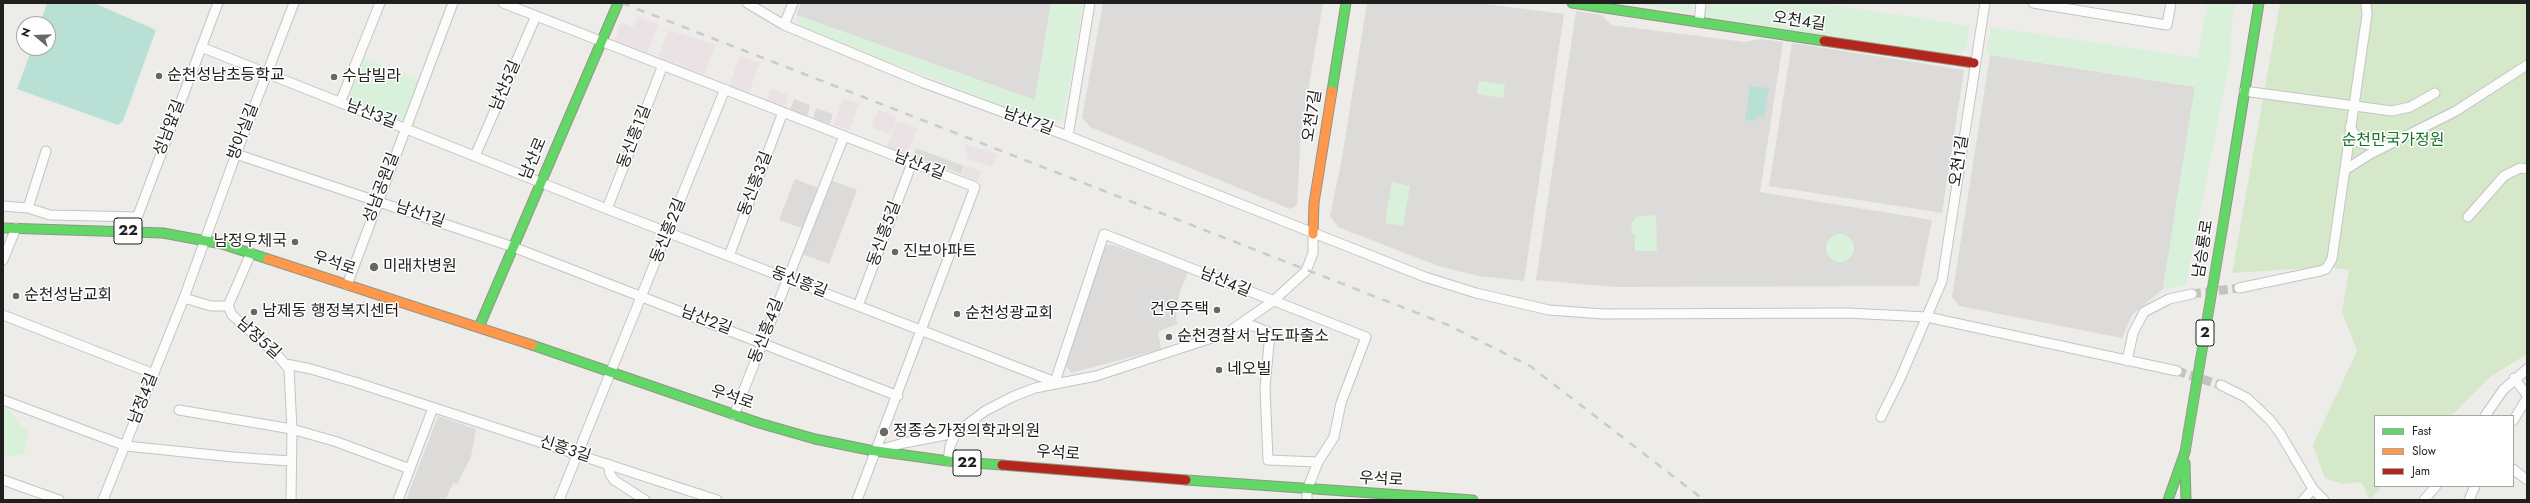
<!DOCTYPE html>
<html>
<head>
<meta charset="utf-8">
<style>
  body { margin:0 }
  #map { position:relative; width:2530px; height:503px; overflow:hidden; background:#edece8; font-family:Jost,sans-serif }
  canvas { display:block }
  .frame { position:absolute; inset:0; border:4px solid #1f1f1f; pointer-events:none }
  .legend { position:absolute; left:2374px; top:415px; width:140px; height:72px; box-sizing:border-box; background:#fff; border:1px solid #a5a5a5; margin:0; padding:5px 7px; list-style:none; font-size:12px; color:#1f1f1f }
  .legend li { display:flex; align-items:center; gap:8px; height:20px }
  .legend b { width:20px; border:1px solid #a5a5a5 }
  .north { position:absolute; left:16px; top:16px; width:40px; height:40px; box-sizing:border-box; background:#fff; border:1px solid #a5a5a5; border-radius:50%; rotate:289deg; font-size:11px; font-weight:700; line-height:16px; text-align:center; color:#1f1f1f }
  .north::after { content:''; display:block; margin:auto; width:14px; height:18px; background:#676765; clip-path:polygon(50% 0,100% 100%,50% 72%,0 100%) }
</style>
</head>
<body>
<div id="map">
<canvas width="2530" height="503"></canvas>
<div class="frame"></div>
<ul class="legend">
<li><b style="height:5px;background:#63d668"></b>Fast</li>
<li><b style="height:5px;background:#ff974d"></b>Slow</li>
<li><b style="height:5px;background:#b3261e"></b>Jam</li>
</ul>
<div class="north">N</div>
</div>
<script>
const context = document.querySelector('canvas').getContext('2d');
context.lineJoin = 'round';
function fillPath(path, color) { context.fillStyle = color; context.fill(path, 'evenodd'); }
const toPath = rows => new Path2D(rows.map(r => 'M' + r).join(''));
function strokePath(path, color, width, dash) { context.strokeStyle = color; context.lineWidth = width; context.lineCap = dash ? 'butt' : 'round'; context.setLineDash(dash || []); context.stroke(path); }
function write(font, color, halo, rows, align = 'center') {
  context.font = font + ' Jost,"Noto Sans KR",sans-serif'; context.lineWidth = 3; context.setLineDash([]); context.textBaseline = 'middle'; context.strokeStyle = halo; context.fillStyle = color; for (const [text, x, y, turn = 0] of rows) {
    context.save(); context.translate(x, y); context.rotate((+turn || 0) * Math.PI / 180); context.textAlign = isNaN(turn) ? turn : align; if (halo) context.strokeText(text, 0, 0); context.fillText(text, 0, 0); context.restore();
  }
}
fillPath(toPath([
  [801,3,1051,3,1035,100,796,15],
  [1103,3,1323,3,1301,132,1297,205,1290,209,1090,127,1082,117],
  [1367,3,1478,3,1564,14,1524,281,1479,276,1438,266,1338,227,1330,216,1342,158],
  [1576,11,1602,15,1611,25,1745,42,1761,39,1783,42,1760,192,1932,220,1919,286,1617,287,1536,280],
  [1792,43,1964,70,1942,213,1769,186],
  [1990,55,2195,87,2163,289,2132,315,2122,338,1959,306,1952,297],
  [794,99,810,105,807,116,790,110],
  [816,108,833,114,830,124,813,118],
  [916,148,964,166,961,174,913,156],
  [823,177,857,190,829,264,794,251,802,228,779,220,795,179,818,188],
  [1108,245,1114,245,1188,273,1179,294,1176,317,1177,324,1158,332,1161,349,1071,373,1065,364,1102,249],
  [438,416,476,429,471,457,457,484,453,483,445,500,406,500]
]), '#dcdbd9');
fillPath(toPath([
  [637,17,658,24,647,53,615,40,621,23,633,27],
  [668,30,715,45,704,75,658,57],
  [740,56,760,63,748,94,729,86],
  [771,89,788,95,784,107,767,101],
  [843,98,859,104,849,130,834,125],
  [878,110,897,117,890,134,871,127],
  [897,121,917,128,907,154,887,147],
  [964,144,997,154,992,167,968,159],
  [965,166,981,171,978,181,962,176]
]), '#eae2e5');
fillPath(toPath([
  [2280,3,2527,3,2527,354,2490,377,2451,416,2375,416,2375,486,2382,486,2370,500,2361,482,2342,484,2325,478,2313,445,2357,351,2342,312,2349,270,2326,267,2232,273]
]), '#d6e8ca');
fillPath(toPath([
  [1051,3,1083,3,1083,5,1063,118,1054,125,802,29,796,15,1035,100],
  [1628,3,1692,3,1691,12],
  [1706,3,1822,3,1969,26,1966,50,1955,56,1704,17],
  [2207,3,2236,3,2232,21,2230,60,2186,285,2163,289,2195,87,1986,54,1991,27,2198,58],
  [363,58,418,80,403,120,395,122,350,103,347,97],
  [1479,81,1505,85,1503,98,1477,94],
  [1392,182,1410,186,1403,226,1385,223],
  [1656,215,1657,251,1635,251,1635,234,1631,233,1632,223,1636,217],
  '1826 248a14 14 0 1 1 28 0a14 14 0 1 1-28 0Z',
  [4,408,11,412,20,425,29,431,24,454,3,457]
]), '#d9f1db');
fillPath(toPath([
  [47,3,94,3,156,30,123,121,118,125,17,89,32,48,48,48,48,24,40,24],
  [1750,86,1769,88,1764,118,1756,116,1755,121,1745,120]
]), '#b8e0d4');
strokePath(toPath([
  [2192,294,2239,288],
  [2177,371,2221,385]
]), '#c4c3c0', 9, [9, 4.5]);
const street = toPath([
  [503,3,975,187,857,500],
  [747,3,784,25,924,83,1068,136,1425,277,1476,293,1549,310,1603,314,1847,313,1927,317,2177,371],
  [2033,3,2167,25,2171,3],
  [1699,22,1701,3],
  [784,25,793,3],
  [201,47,607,209,1055,382,1054,384],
  [2244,91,2392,111,2410,107,2435,93],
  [340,103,380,3],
  [2350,127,2360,143,2381,147],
  [1068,136,1090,3],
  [236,154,513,247,898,396],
  [475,156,536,16],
  [2345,170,2370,154,2456,111,2527,65],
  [3,206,28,208,50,215,137,217],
  [28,208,46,151],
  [607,209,663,65],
  [2468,217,2504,176,2520,168,2527,169],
  [132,231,218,3],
  [251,253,228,306,232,315,279,357,289,369,292,429,291,500],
  [729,256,783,112],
  [3,260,16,228],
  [347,285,453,3],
  [2239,288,2320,271,2326,269,2332,259,2367,15,2366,3],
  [184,298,211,306,228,306],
  [858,306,912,163],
  [3,315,154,374],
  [1239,325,1254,326,1270,333,1265,388,1268,460,1318,462,1307,490,1307,500],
  [2127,361,2133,333,2144,312,2169,299,2192,294],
  [286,364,311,369,358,383,717,500],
  [2514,378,2527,395],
  [1055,382,1104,234,1366,337,1341,403,1334,437,1318,462],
  [2221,385,2247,398,2270,420,2280,433,2313,489,2324,500],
  [3,400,126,446,233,457,290,461],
  [179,410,292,429,337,442,410,469],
  [734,415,844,136],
  [2485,416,2503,390,2527,369],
  [1881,417,1900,379,1942,281,1985,3],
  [2513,421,2527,398],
  [882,449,904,443,956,433],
  [948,461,950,446,956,433,985,411,1012,397,1035,388,1096,376,1227,333,1272,302,1306,271,1313,253,1313,234],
  [608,464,610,474,614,480,645,500],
  [2513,469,2527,480],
  [3,480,59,500],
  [103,500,184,298,236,154,294,3],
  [398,500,433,408],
  [559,500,725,89],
  [2303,500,2313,489],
  [2424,500,2436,486],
  [2469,500,2475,486]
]);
const fast = toPath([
  [1572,3,1824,41],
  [1332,91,1346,3],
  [2225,213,2259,3],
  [3,228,163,233,222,244,268,259],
  [479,327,618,3],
  [532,345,759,423,815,439,869,450,948,461,1002,465],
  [2185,463,2186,500],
  [1186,480,1473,500],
  [2168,500,2185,452]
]);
const slow = toPath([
  [1313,234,1314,203,1332,91],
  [268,259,532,345]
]);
const jam = toPath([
  [1824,41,1974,63],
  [1002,465,1186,480]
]);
strokePath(street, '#c4c4c2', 11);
strokePath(fast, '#929582', 11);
strokePath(slow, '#929582', 11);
strokePath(jam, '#929582', 11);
strokePath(street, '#fcfcfc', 9);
strokePath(fast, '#63d668', 9);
strokePath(slow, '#ff974d', 9);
strokePath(jam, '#b3261e', 9);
strokePath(toPath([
  [622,3,1448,325,1530,366,1704,500]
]), '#cbcbca', 2.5, [8, 8]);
const fastBridge = toPath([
  [2185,452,2225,213]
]);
strokePath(fastBridge, '#a19c87', 11, []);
strokePath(fastBridge, '#63d668', 9);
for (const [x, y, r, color] of [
  [159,76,4,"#676765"],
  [334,77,4,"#676765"],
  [295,242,4,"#676765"],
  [895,252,4,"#676765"],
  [374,267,5,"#676765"],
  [16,296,4,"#676765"],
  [1217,310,4,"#676765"],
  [254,312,4,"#676765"],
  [957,314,4,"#676765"],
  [1169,337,4,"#676765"],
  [1219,370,4,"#676765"],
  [884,432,5,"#676765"]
]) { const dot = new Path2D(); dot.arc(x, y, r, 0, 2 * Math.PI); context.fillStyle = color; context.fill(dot); strokePath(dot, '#fff', 1.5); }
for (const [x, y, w] of [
  [128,231,28],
  [2205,333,18],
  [967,463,28]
]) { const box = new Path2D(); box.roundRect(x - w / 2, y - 13, w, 26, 3); context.fillStyle = '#fff'; context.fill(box); strokePath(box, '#1f1f1f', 1); }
write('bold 15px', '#1f1f1f', null, [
  ["22",128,231],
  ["2",2205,333],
  ["22",967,463]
]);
write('16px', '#1f1f1f', '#fff', [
  ["오천4길",1799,22,8],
  ["남산5길",506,86,-67],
  ["남산3길",371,115,21],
  ["오천7길",1313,116,-81],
  ["남산7길",1028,122,20],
  ["성남앞길",170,128,-69],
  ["방아실길",244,132,-69],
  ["동신흥1길",635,137,-69],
  ["남산로",534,159,-67],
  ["오천1길",1960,161,-81],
  ["남산4길",919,166,21],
  ["동신흥3길",756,184,-69],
  ["성남공원길",382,188,-69],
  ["남산1길",420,215,19],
  ["동신흥2길",669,231,-68],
  ["동신흥5길",885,234,-70],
  ["남승룡로",2204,249,-81],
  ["우석로",334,264,18],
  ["동신흥길",799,283,21],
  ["남산4길",1225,283,22],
  ["남산2길",706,321,21],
  ["동신흥4길",767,331,-69],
  ["남정5길",258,339,42],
  ["우석로",732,398,19],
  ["남정4길",144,399,-69],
  ["신흥3길",565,450,18],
  ["우석로",1058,454,4],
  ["우석로",1381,480,3]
]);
write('16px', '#1f1f1f', '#fff', [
  ["순천성남초등학교",167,76],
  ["수남빌라",342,77],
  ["남정우체국",287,242,"right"],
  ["진보아파트",903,252],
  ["미래차병원",383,267],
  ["순천성남교회",24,296],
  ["건우주택",1209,310,"right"],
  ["남제동 행정복지센터",262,312],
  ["순천성광교회",965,314],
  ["순천경찰서 남도파출소",1177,337],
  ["네오빌",1227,370],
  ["정종승가정의학과의원",893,432]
], 'left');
write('16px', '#16742a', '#fff', [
  ["순천만국가정원",2393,141]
]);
</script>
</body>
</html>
